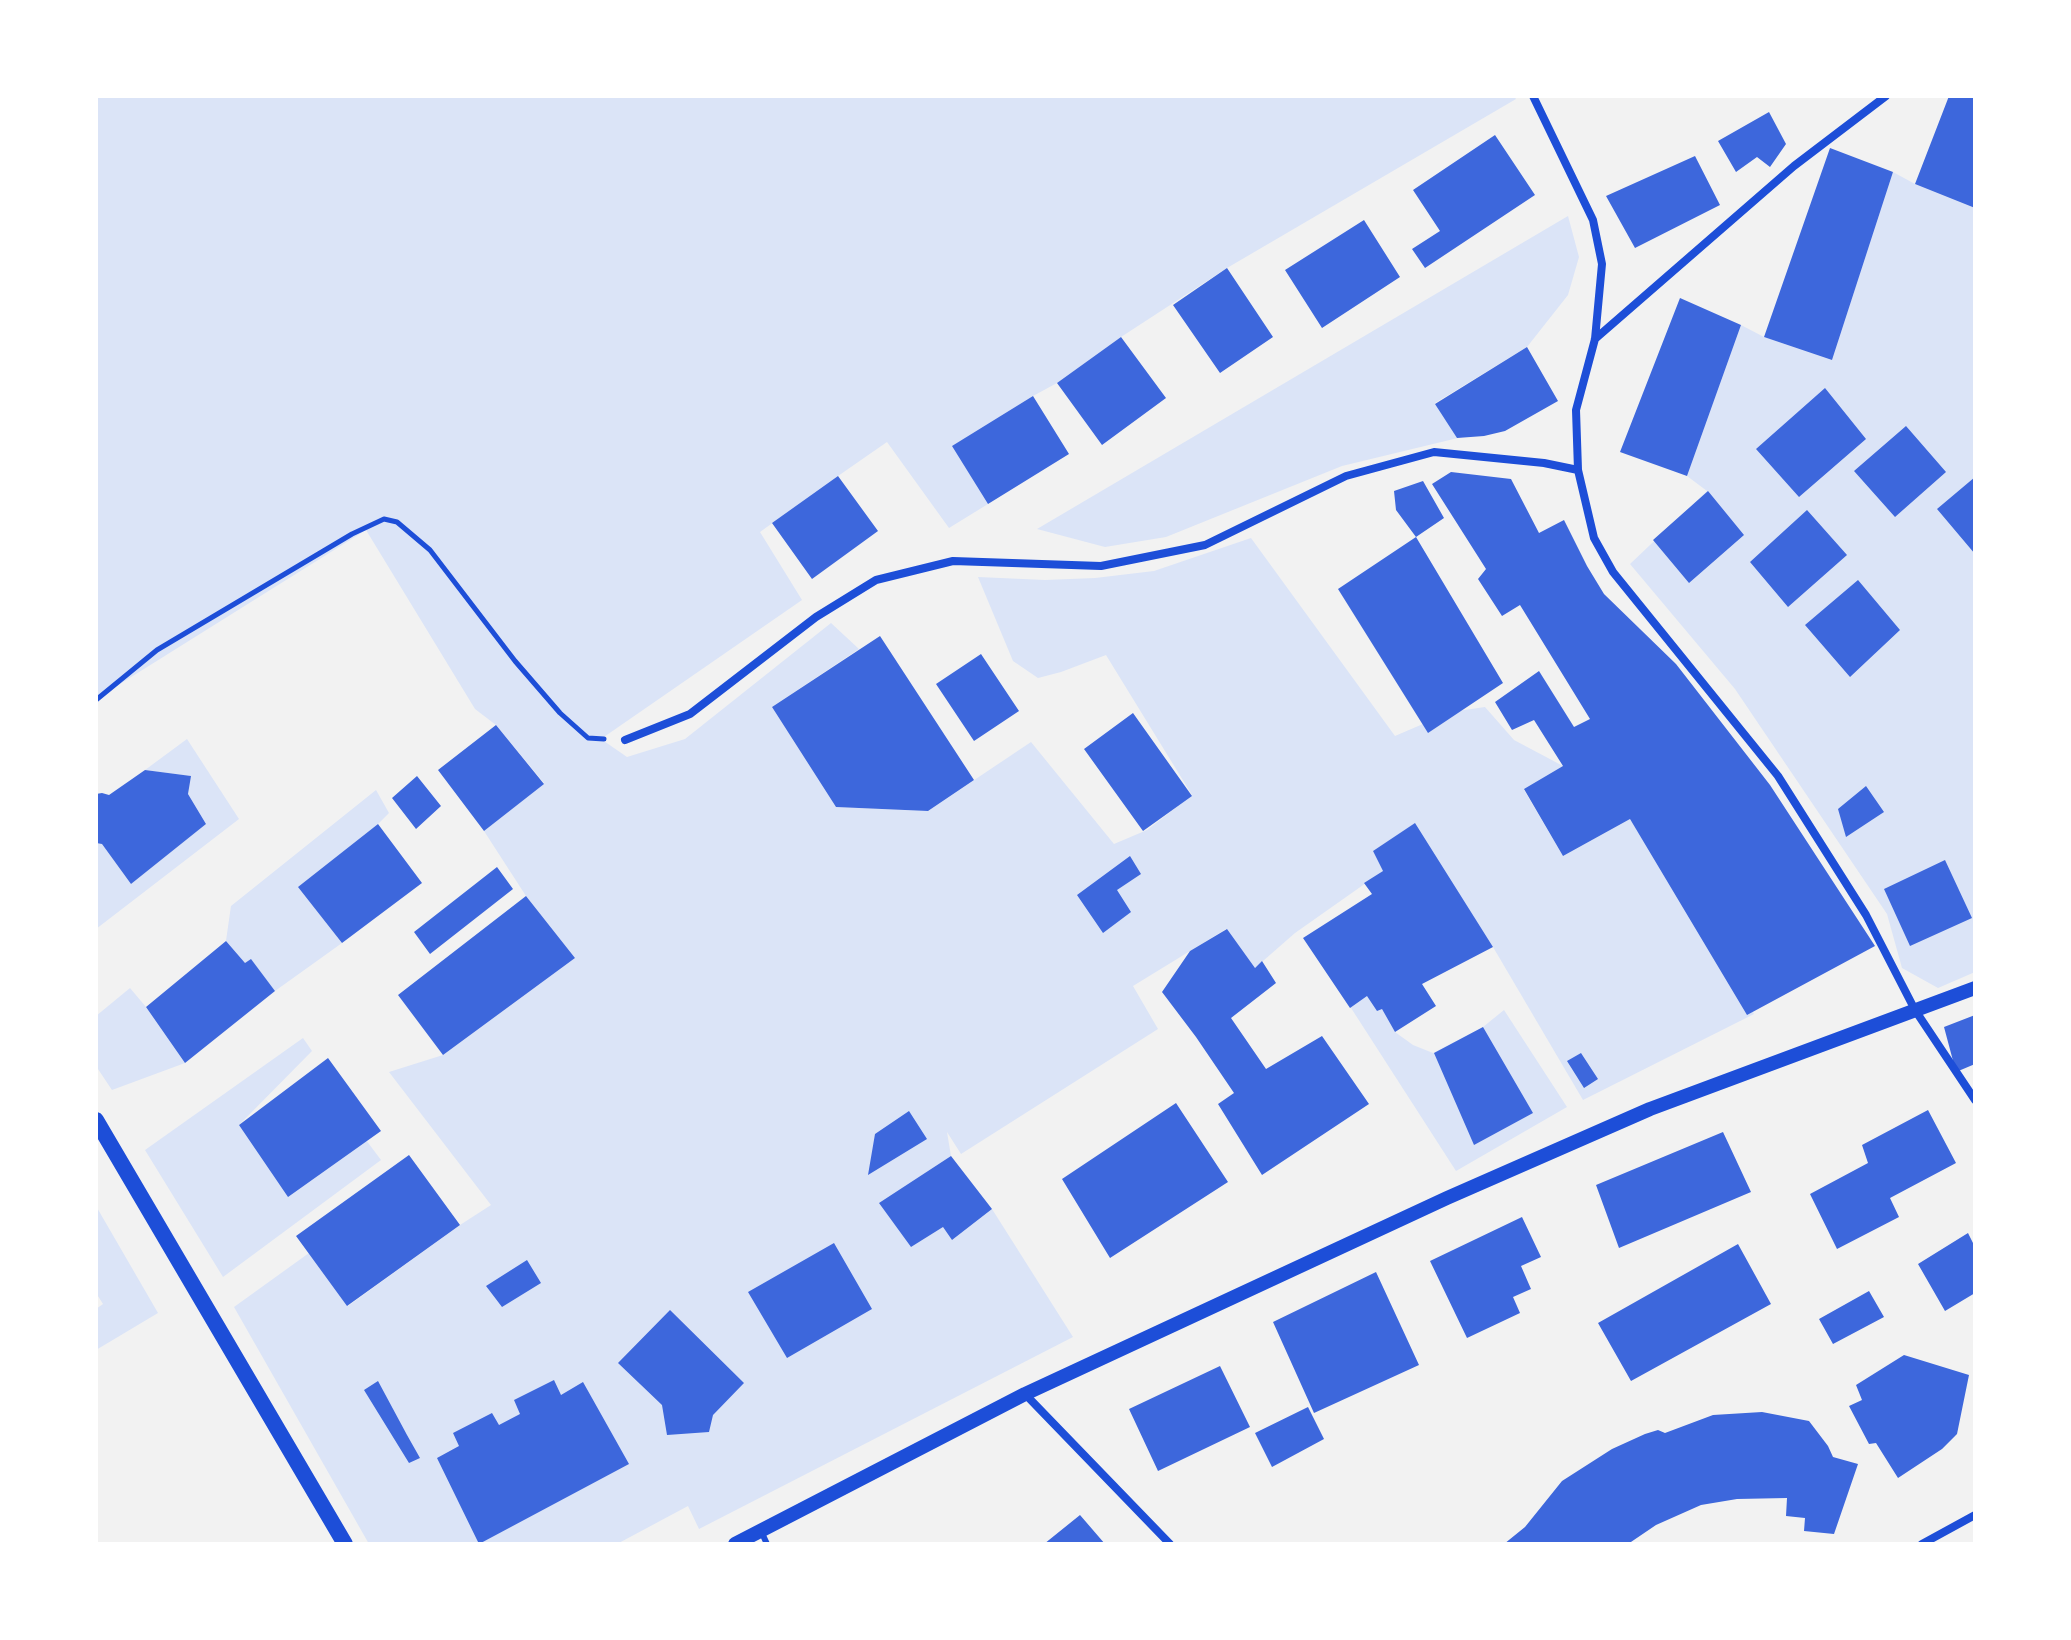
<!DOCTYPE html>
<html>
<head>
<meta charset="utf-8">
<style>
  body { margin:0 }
  #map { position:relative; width:2071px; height:1640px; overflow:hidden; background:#f2f2f2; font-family:Bitter,serif }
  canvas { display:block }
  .frame { position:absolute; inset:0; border:98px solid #fff; pointer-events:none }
</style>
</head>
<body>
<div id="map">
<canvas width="2071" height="1640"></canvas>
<div class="frame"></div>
</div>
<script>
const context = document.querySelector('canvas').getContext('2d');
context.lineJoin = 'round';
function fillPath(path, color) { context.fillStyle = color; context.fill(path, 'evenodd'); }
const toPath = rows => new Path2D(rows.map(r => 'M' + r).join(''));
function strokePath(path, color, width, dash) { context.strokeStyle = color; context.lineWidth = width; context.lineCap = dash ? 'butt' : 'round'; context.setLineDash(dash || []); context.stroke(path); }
fillPath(toPath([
  [96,96,1514,96,1516,99,1227,268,1121,337,1057,383,1033,396,953,446,988,504,949,528,887,442,838,476,760,532,802,600,601,739,627,757,685,739,831,623,859,649,772,707,836,807,928,811,1031,742,1114,844,1147,830,1192,795,1106,655,1061,672,1038,678,1013,661,978,577,1045,580,1095,578,1154,571,1251,538,1395,736,1451,712,1485,707,1514,740,1563,766,1524,790,1563,856,1630,819,1754,1014,1583,1100,1493,947,1414,824,1373,851,1383,871,1295,933,1255,968,1226,929,1133,986,1158,1029,961,1154,947,1132,951,1156,880,1203,911,1247,943,1227,952,1240,992,1209,1073,1337,699,1529,688,1506,617,1544,369,1544,234,1307,309,1253,348,1306,460,1225,491,1205,389,1072,443,1055,575,958,526,896,484,831,544,783,496,725,475,709,366,530,96,699],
  [1893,172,1915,184,1975,208,1975,972,1938,988,1902,968,1887,914,1735,689,1630,564,1707,491,1687,476,1741,325,1764,337,1832,360],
  [1568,216,1579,257,1568,295,1527,347,1435,403,1457,437,1462,437,1342,466,1166,537,1105,547,1037,529],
  [187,739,239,819,96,929,96,843,102,844,131,884,206,824,188,794,190,776,145,770],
  [376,790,389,813,378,824,299,887,342,943,275,991,251,960,245,963,226,941,231,906],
  [1341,933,1395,1032,1413,1045,1433,1053,1483,1027,1504,1010,1567,1107,1456,1171,1315,952],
  [130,988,146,1007,185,1063,112,1090,96,1066,96,1016],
  [303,1038,312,1051,239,1125,363,1136,381,1160,223,1277,145,1150],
  [96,1206,158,1313,96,1350,96,1309,103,1304,96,1293]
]), '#dbe4f7');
fillPath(toPath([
  [1949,96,1975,96,1975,208,1915,184],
  [1769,112,1786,144,1770,167,1757,157,1736,172,1718,141],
  [1495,135,1535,195,1425,268,1412,249,1440,231,1413,190],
  [1830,148,1893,172,1832,360,1764,337],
  [1695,156,1720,205,1635,248,1606,196],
  [1364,220,1400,277,1322,328,1285,270],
  [1227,268,1273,337,1220,373,1173,305],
  [1680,298,1741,325,1687,476,1620,452],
  [1121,337,1166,398,1102,445,1057,383],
  [1527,347,1558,401,1505,431,1484,436,1457,438,1435,404],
  [1825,388,1866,439,1799,497,1756,449],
  [1033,396,1069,454,988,504,952,446],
  [1906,426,1946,472,1895,517,1854,471],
  [1451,472,1511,479,1539,533,1564,520,1587,566,1604,594,1676,664,1770,785,1875,946,1747,1015,1630,819,1563,856,1524,789,1563,766,1534,720,1512,730,1495,702,1539,671,1574,727,1590,719,1520,605,1502,616,1478,579,1486,569,1432,484],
  [838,476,878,531,812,579,772,523],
  [1975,477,1975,554,1937,509],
  [1423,481,1444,518,1416,537,1396,510,1394,491],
  [1708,491,1744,535,1689,583,1653,540],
  [1807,510,1847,555,1788,607,1750,562],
  [1416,537,1503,683,1428,733,1338,589],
  [1858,580,1900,630,1850,677,1805,625],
  [880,636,974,780,928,811,836,807,772,707],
  [981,654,1019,711,974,741,936,684],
  [1133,713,1192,796,1143,831,1084,749],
  [496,725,544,784,484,831,438,770],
  [145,770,191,776,188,794,206,824,131,884,102,844,96,843,96,794,102,793,109,795],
  [417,776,441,806,416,829,392,798],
  [1866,786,1884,812,1846,837,1838,809],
  [1415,823,1493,947,1422,984,1436,1006,1395,1032,1382,1009,1377,1011,1367,996,1350,1008,1303,938,1372,894,1364,883,1383,871,1373,851],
  [378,824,422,883,342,943,298,887],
  [1130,856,1141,874,1117,890,1131,912,1103,933,1077,895],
  [1945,860,1972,918,1910,946,1884,889],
  [497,867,513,889,430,954,414,932],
  [526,896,575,958,443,1055,398,995],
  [1227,929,1255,968,1262,961,1276,983,1231,1018,1266,1069,1322,1036,1369,1104,1262,1175,1218,1104,1234,1093,1196,1037,1162,992,1190,951],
  [226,941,245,963,251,959,275,991,185,1063,146,1007],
  [1975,1015,1975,1064,1956,1072,1944,1027],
  [1483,1027,1533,1113,1474,1145,1434,1053],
  [1581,1053,1598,1079,1584,1088,1567,1061],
  [328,1058,381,1131,288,1197,239,1125],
  [1176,1103,1228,1182,1110,1258,1062,1179],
  [1928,1110,1956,1163,1890,1198,1899,1217,1837,1249,1810,1194,1868,1163,1862,1145],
  [909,1111,927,1139,868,1175,875,1134],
  [1723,1132,1751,1192,1619,1248,1596,1185],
  [409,1155,460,1225,347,1306,296,1236],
  [951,1156,992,1209,952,1240,943,1227,911,1247,879,1203],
  [1522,1217,1541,1257,1521,1266,1531,1289,1513,1297,1520,1313,1467,1338,1430,1261],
  [1968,1233,1973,1243,1975,1241,1975,1293,1945,1311,1918,1264],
  [834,1243,872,1309,787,1358,748,1292],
  [1738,1244,1771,1304,1631,1381,1598,1323],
  [527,1260,541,1283,502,1307,486,1286],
  [1376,1272,1419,1365,1314,1413,1273,1322],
  [1869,1291,1884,1317,1833,1344,1819,1319],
  [670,1310,744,1383,713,1415,709,1432,667,1435,662,1405,618,1363],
  [1904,1355,1969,1375,1957,1434,1942,1449,1898,1478,1876,1443,1869,1444,1849,1406,1862,1400,1856,1385],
  [1220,1366,1250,1427,1158,1471,1129,1409],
  [554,1380,561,1395,583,1382,629,1464,479,1544,437,1458,459,1446,453,1433,492,1413,499,1425,520,1414,514,1400],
  [378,1381,407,1435,420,1458,409,1463,364,1390],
  [1308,1407,1324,1439,1272,1467,1255,1433],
  [1762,1412,1809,1421,1828,1446,1833,1457,1858,1464,1834,1534,1804,1531,1805,1518,1786,1516,1787,1498,1737,1499,1701,1505,1656,1525,1628,1544,1504,1544,1525,1527,1562,1481,1612,1449,1645,1434,1658,1430,1665,1433,1713,1415],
  [1080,1515,1105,1544,1044,1544]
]), '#3d67dc');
strokePath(toPath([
  [96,700,157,650,352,534,384,519,397,522,430,550,515,661,560,713,588,738,604,739]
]), '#1d4ed8', 5);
strokePath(toPath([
  [761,1531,767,1544]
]), '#1d4ed8', 6);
strokePath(toPath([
  [1533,96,1593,220,1602,264,1595,339,1576,410,1578,470,1594,538,1613,572,1778,776,1866,915,1915,1010,1975,1100],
  [1595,339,1794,166,1886,96],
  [625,740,690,714,816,617,876,580,953,561,1101,566,1205,545,1346,476,1434,452,1544,463,1578,470],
  [1025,1394,1170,1544],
  [1922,1544,1975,1515]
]), '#1d4ed8', 8);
strokePath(toPath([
  [735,1544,1025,1394,1447,1198,1650,1109,1975,988]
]), '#1d4ed8', 14);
strokePath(toPath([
  [96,1120,345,1544]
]), '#1d4ed8', 16);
</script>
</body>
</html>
